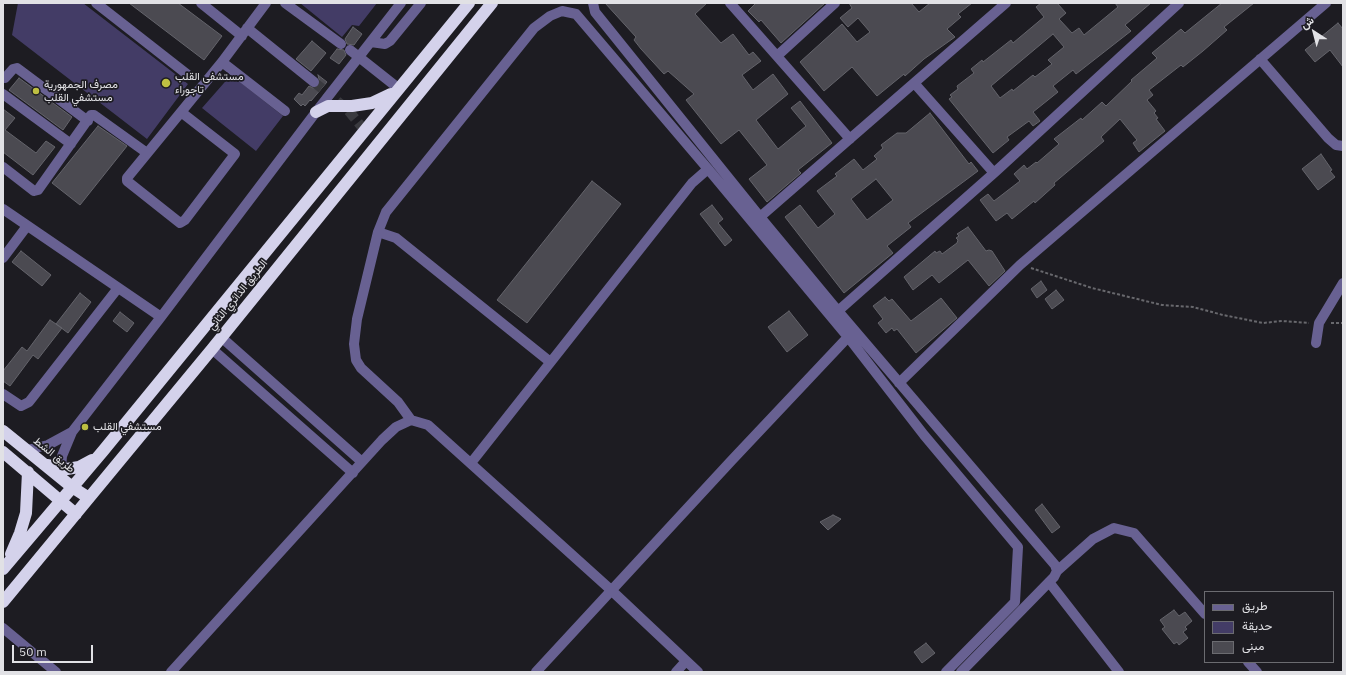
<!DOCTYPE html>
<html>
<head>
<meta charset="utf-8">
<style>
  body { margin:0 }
  #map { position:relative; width:1346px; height:675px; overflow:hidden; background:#1d1c22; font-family:"IBM Plex Sans",Vazirmatn,sans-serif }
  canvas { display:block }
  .frame { position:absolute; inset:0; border:4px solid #e1e1e5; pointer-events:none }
  .legend { position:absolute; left:1204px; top:591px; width:130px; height:72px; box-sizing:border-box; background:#1d1c22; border:1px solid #6b6b70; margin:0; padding:5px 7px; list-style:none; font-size:12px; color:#e1e1e5 }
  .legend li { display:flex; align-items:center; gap:8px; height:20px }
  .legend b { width:20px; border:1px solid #6b6b70 }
  .north { position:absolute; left:1294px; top:12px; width:40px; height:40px; -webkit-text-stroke:3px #1d1c22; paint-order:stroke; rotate:324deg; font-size:11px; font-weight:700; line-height:16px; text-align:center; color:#e1e1e5 }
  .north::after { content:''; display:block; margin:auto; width:14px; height:18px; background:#e1e1e5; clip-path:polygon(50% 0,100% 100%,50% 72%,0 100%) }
  .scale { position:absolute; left:12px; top:645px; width:81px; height:18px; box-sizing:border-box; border:2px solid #e1e1e5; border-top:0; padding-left:5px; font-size:12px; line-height:14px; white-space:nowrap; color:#e1e1e5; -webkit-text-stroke:3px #1d1c22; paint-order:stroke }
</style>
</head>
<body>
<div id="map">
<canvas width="1346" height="675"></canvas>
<div class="frame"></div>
<ul class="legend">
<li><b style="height:5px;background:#686192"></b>طريق</li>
<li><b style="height:11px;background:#433c66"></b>حديقة</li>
<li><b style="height:11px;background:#4b4a51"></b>مبنى</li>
</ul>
<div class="north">ش</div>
<div class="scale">50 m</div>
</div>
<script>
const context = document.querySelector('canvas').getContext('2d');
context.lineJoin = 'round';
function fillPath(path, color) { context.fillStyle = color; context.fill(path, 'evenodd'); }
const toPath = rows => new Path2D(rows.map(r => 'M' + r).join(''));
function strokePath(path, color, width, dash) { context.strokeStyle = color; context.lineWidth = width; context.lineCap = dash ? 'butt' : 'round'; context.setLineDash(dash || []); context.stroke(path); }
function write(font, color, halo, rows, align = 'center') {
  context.font = font + ' "IBM Plex Sans",Vazirmatn,sans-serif'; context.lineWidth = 3.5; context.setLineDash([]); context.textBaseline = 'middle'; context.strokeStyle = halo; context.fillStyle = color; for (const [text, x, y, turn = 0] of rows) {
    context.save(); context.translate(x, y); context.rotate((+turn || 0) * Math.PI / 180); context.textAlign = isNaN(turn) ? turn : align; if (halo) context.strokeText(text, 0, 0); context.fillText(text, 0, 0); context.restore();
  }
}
fillPath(toPath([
  [18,3,83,3,188,84,147,139,12,35],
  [300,3,377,3,359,26,352,25,342,37],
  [231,75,283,116,256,151,202,108]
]), '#433c66');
const building = toPath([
  [129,3,178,3,222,36,204,60,129,3],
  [605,3,707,3,695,14,721,43,733,34,749,55,753,52,761,61,742,75,753,90,773,74,788,94,756,120,778,149,806,126,791,108,800,101,832,143,798,170,801,173,767,202,749,179,767,165,739,130,721,144,686,100,694,94,668,71,664,74,641,49,634,40,636,37,605,3],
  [756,3,825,3,781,43,761,20,759,22,748,11,756,3],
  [849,3,911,3,919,12,930,3,972,3,958,14,961,17,947,29,955,37,924,59,905,76,904,74,877,96,852,67,824,91,800,62,842,24,857,42,870,32,858,18,848,27,840,18,852,8,849,3],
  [1041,3,1057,3,1066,13,1059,19,1072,33,1079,28,1084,35,1118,7,1115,3,1151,3,1125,25,1131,31,1076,74,1073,70,1053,86,1058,92,1033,112,1040,121,1033,126,1029,121,1007,137,1009,140,993,153,949,99,952,97,950,95,958,89,957,86,974,73,971,69,982,60,983,62,1011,40,1013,43,1044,17,1036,7,1041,3],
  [1053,34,1064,47,1048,60,1052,64,1035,77,1033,75,1013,91,1012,89,1000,98,991,86,1053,34],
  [1222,3,1254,3,1224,27,1227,30,1203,51,1183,67,1181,65,1149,90,1153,95,1147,100,1156,111,1154,113,1158,118,1156,119,1165,131,1139,152,1133,143,1137,140,1120,119,1101,137,1104,141,1054,183,1055,185,1035,203,1034,201,1012,219,1007,213,996,221,980,200,988,194,994,201,1020,181,1014,174,1024,165,1027,169,1036,162,1037,163,1059,144,1054,139,1081,118,1082,120,1102,102,1106,106,1132,81,1131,80,1157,58,1152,53,1181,29,1185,33,1222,3],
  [1338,23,1343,29,1343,67,1330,50,1315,62,1305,50,1338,23],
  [353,27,362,34,354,45,347,44,345,39,353,27],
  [312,41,326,53,311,71,296,59,312,41],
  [337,49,344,50,346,55,339,64,330,58,337,49],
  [318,75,327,82,311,101,310,100,305,106,303,104,301,106,294,99,299,93,302,95,309,86,313,88,319,86,320,83,318,75],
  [19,78,72,117,63,130,9,90,19,78],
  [3,109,15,118,5,130,36,153,46,141,55,147,33,175,3,152,3,109],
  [930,113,969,164,971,162,978,171,908,223,911,227,887,246,893,253,844,293,785,217,800,205,818,228,835,214,817,191,837,176,835,174,854,159,863,170,877,159,874,156,883,148,881,145,897,133,906,133,930,113],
  [876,179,893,200,867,220,851,199,876,179],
  [98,126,127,146,80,205,52,183,98,126],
  [1321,154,1332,170,1330,171,1335,177,1318,190,1302,169,1321,154],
  [592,181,621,204,527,323,497,300,592,181],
  [712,205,723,219,718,223,732,240,725,246,700,214,712,205],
  [968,227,986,251,989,250,992,251,1005,271,989,286,968,260,939,283,932,275,913,290,904,277,935,251,936,253,940,251,942,254,957,243,958,240,956,238,959,236,957,234,968,227],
  [21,251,51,275,42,286,12,262,21,251],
  [1041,281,1047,290,1037,298,1031,289,1041,281],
  [1056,290,1064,300,1052,309,1045,299,1056,290],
  [80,293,91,302,68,333,56,324,80,293],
  [885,297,889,301,892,299,911,321,941,298,957,318,916,353,897,329,894,331,892,328,886,333,878,323,883,319,873,306,885,297],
  [789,311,808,335,787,352,768,327,789,311],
  [120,312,134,323,127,332,113,321,120,312],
  [50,320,62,328,38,359,33,355,10,386,3,381,3,371,22,347,27,351,50,320],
  [1042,504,1060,527,1052,533,1035,510,1042,504],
  [833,515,841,519,828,530,820,522,833,515],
  [1174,610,1179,616,1185,612,1192,621,1185,627,1187,629,1183,632,1188,638,1179,645,1177,642,1174,644,1162,629,1165,627,1160,620,1174,610],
  [926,643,935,653,922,663,914,652,926,643]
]);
fillPath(building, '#4b4a51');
strokePath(building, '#64646b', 1);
strokePath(toPath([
  [314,82,348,110,365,131]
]), '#3a3a3f', 10, [10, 5]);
strokePath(toPath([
  [1031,268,1092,288,1162,305,1193,307,1223,315,1263,323,1282,321,1309,323],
  [1331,323,1343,323]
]), '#68686d', 2, [3, 2]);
strokePath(toPath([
  [96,3,188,75],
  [201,3,242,36],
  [285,3,341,44],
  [593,3,595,12,760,217,838,311,1055,565,1057,571,1054,577,961,672],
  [730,3,850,139],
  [247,28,314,82],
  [371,42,385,44,390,41,421,3],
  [350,50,398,88],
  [777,56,835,3],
  [1260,59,1328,138,1336,145,1343,146],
  [222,62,285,111],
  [5,78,13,69,17,68,88,121],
  [915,84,994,173,1179,3],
  [3,94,71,144],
  [181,112,235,154,185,220,180,223,127,181,127,178,222,62,266,3],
  [3,167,34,191,38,190,91,115,94,115,147,153],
  [3,209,161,317],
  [760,217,1006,3],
  [378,232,396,238,549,361],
  [3,258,27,226],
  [838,311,994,173],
  [221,337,362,462],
  [1316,343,1319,323,1343,283],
  [212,349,353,473],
  [899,383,1020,265,1326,3],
  [3,394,21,406,29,402,118,288],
  [27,450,48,445,72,432],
  [471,463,692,183,708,169],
  [61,468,62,456,72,432,161,317,316,112,401,3],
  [1057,571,1093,539,1114,528,1134,533,1205,614],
  [1049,582,1119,672],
  [3,628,56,672],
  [1248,662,1257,672],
  [171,672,382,440,396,427,411,420],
  [536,672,732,460,848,337],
  [676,672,686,661],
  [698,672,611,590,428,425,411,420,398,402,361,368,356,360,354,344,357,319,378,232,386,212,534,28,550,16,562,11,576,14,708,169,848,337,924,435,1018,547,1015,602,946,672]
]), '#686192', 10);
strokePath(toPath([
  [316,112,328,106,352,106,372,103,391,94],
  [3,431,72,487,89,498],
  [3,452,76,514],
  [48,465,67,469,79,467,92,460],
  [11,554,20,533,26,513,28,472],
  [3,569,103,451,469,3],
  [3,602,212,349,492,3]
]), '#d4d2eb', 12);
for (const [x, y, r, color] of [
  [166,83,5,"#bebf42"],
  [36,91,4,"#bebf42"],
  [85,427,4,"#bebf42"]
]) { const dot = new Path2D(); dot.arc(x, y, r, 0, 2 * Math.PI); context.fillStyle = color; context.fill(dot); strokePath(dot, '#1d1c22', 1.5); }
write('11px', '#e1e1e5', '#1d1c22', [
  ["مستشفى القلب",175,77],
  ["تاجوراء",175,90],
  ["مصرف الجمهورية",44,85],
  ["مستشفي القلب",44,98],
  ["مستشفي القلب",93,427]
], 'left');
write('11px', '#e1e1e5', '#1d1c22', [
  ["الطريق الدائري الثاني",238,295,-51],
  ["طريق الشط",54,455,39]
]);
</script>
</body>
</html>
